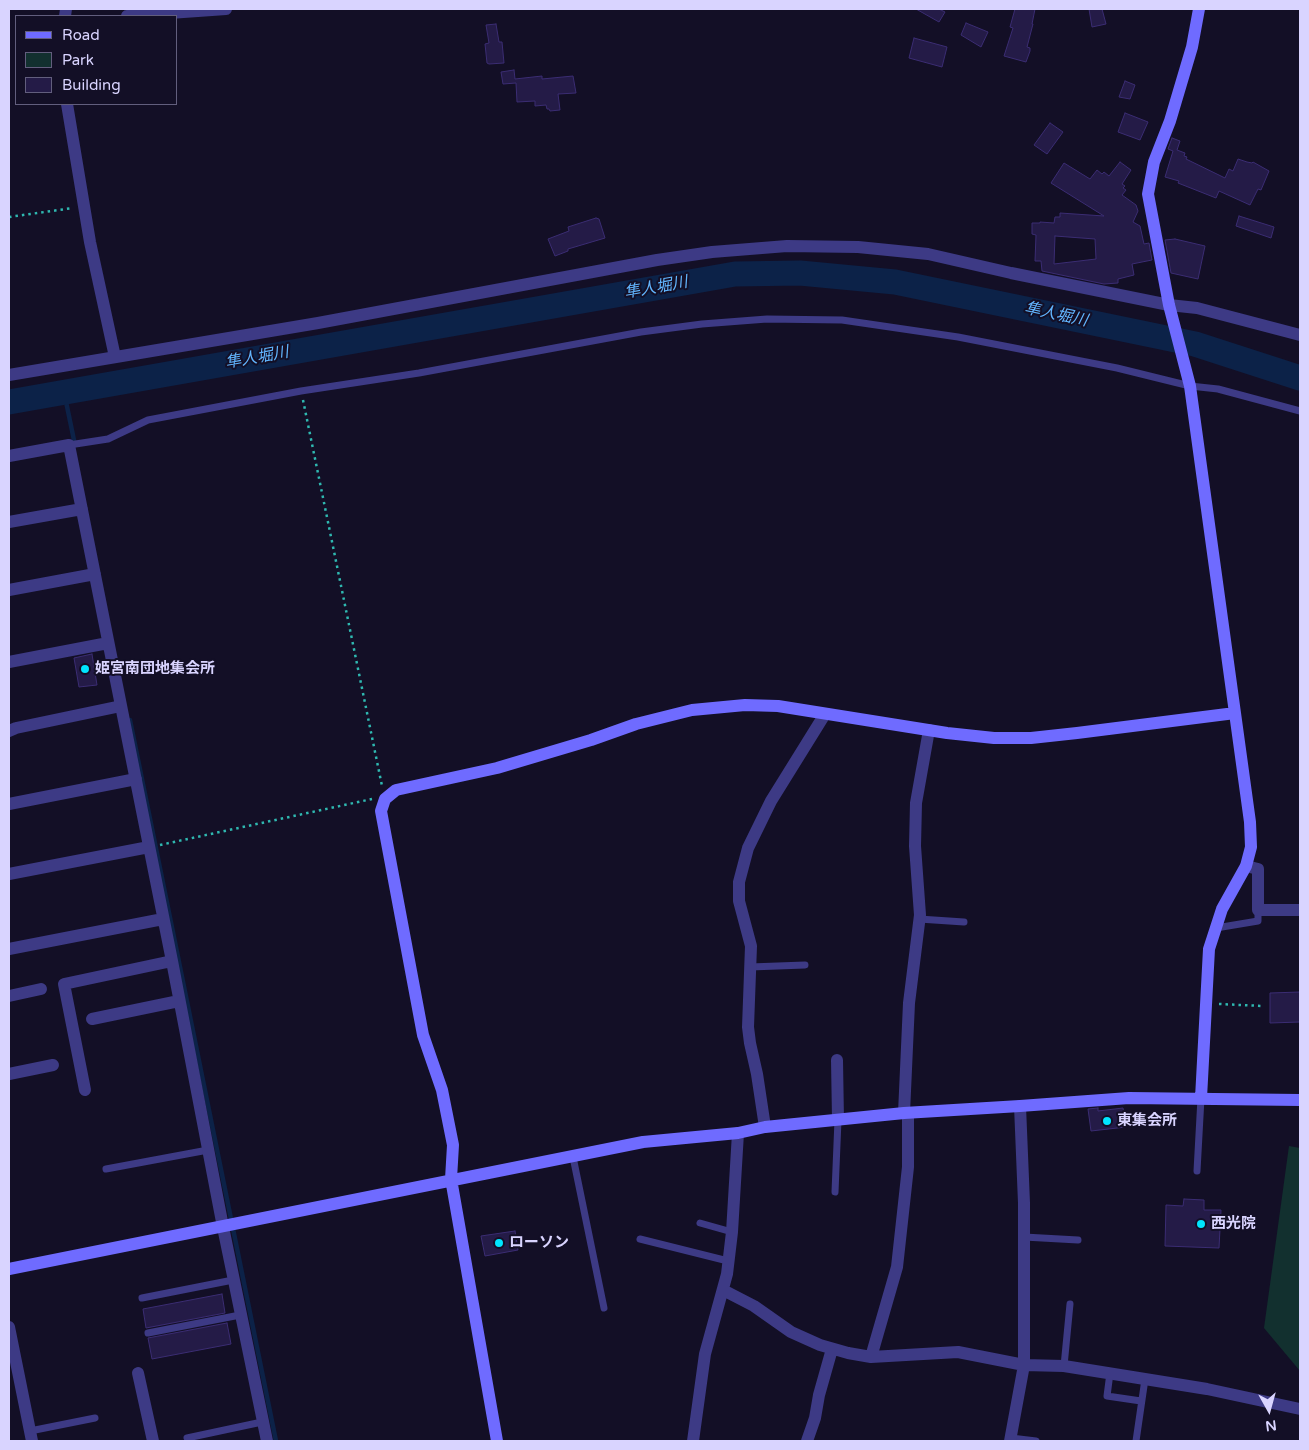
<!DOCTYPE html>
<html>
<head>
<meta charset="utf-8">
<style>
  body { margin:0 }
  #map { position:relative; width:1309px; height:1450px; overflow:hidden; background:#130f26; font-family:"Varela Round",sans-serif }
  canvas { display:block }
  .frame { position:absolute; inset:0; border:10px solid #d9d4ff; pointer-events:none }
  .legend { position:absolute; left:15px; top:15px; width:162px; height:90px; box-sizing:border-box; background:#130f26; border:1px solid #625e7d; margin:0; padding:6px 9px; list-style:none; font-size:15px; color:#d9d4ff }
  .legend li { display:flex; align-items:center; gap:10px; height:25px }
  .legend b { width:25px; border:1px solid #625e7d }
  .north { position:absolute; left:1244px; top:1385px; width:50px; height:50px; -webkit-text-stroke:4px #130f26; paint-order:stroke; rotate:173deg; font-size:14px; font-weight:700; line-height:20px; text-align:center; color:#d9d4ff }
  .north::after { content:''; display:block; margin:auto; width:18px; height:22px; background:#d9d4ff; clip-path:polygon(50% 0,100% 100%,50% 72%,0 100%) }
</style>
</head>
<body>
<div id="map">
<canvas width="1309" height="1450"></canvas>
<div class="frame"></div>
<ul class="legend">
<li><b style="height:6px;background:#6f6bff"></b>Road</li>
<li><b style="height:14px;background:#12302f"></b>Park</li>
<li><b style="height:14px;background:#241b47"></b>Building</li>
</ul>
<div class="north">N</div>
</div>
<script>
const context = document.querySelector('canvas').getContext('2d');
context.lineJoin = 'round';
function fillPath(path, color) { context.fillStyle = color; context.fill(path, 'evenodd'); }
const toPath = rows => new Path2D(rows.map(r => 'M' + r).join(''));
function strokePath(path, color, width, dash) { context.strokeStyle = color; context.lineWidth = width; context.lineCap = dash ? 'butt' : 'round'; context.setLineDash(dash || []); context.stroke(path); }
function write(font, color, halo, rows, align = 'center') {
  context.font = font + ' "Varela Round","Noto Sans JP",sans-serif'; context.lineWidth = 4; context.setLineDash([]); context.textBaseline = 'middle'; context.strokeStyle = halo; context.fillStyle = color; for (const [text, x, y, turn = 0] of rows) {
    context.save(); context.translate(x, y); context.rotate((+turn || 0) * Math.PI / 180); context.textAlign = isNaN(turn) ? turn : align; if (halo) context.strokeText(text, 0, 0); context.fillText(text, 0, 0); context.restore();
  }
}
fillPath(toPath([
  [1289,1146,1300,1148,1300,1371,1264,1328]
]), '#12302f');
strokePath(toPath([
  [64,392,75,445],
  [130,720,276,1441]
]), '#0c2248', 4.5);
strokePath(toPath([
  [9,402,735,274,800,273,895,282,1195,344,1300,378]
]), '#0c2248', 25);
const building = toPath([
  [916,9,939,9,945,12,939,22,916,9],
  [1015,9,1035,9,1032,24,1033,24,1027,47,1030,48,1030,51,1026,62,1004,56,1013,28,1010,27,1015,9],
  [1089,9,1102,9,1106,24,1092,27,1089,9],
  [966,23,988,32,981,47,961,35,966,23],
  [496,24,499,42,502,42,504,63,489,64,487,63,485,44,489,43,486,25,496,24],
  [914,38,947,47,942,67,909,58,914,38],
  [514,70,515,79,542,76,542,79,573,76,576,93,558,94,560,110,550,111,549,109,547,109,546,105,535,106,535,101,517,102,516,83,503,84,501,72,514,70],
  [1125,81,1135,85,1130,99,1119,97,1125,81],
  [1125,113,1148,122,1140,140,1118,132,1125,113],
  [1050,123,1063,132,1047,154,1034,145,1050,123],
  [1172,138,1180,141,1177,150,1185,153,1184,156,1187,157,1186,159,1225,178,1229,169,1233,171,1238,159,1247,162,1252,163,1253,162,1269,171,1261,190,1258,189,1250,205,1219,191,1216,198,1178,183,1179,181,1165,177,1173,151,1168,149,1172,138],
  [1120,162,1131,170,1122,184,1125,186,1123,188,1126,190,1122,195,1136,205,1138,211,1133,222,1140,226,1144,244,1149,243,1152,260,1132,264,1134,275,1118,279,1118,283,1104,284,1042,271,1041,261,1035,261,1036,235,1032,234,1032,223,1040,223,1040,222,1054,223,1055,217,1060,217,1060,213,1104,216,1051,183,1064,163,1090,179,1097,170,1102,174,1104,172,1109,176,1120,162],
  [1055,236,1095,239,1096,259,1054,264,1055,236],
  [1239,216,1274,227,1271,238,1236,226,1239,216],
  [596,218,599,219,605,238,568,249,568,251,555,256,548,239,569,231,568,227,596,218],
  [1175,239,1205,246,1198,279,1171,273,1165,240,1175,239],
  [92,654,97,685,79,687,74,658,92,654],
  [1300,992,1300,1022,1270,1023,1270,993,1300,992],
  [1098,1108,1098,1111,1123,1108,1126,1127,1091,1131,1088,1109,1098,1108],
  [1184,1199,1204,1200,1204,1210,1221,1210,1219,1248,1165,1246,1166,1205,1183,1206,1184,1199],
  [515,1231,518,1250,485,1256,481,1236,515,1231],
  [222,1294,225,1313,146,1328,143,1309,222,1294],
  [227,1323,231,1344,152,1359,148,1338,227,1323]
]);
fillPath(building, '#241b47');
strokePath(building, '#3b2d73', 1);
strokePath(toPath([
  [9,217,73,208],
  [303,400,382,786],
  [160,845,372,799],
  [1219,1004,1263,1006]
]), '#2fb8b0', 2.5, [2.5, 4]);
strokePath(toPath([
  [69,445,108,439,148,420,301,391,419,373,641,332,702,324,767,319,842,320,958,337,1117,368,1190,386,1218,389,1300,411],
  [919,919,964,922],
  [1216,928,1258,921,1258,910],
  [750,967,805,965],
  [573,1157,604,1308],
  [106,1169,208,1150],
  [1197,1171,1201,1098],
  [835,1192,838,1120],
  [700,1223,732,1232],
  [1024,1237,1078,1240],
  [640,1239,728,1261],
  [142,1298,233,1280],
  [148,1333,240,1315],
  [1064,1366,1070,1304],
  [1110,1373,1107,1396,1141,1401],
  [30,1431,95,1418],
  [187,1438,262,1422],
  [1011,1438,1036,1441],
  [1136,1441,1145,1379]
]), '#3d3a85', 7);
strokePath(toPath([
  [65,16,66,9],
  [127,16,226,9],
  [67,104,90,242,115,357],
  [9,375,318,323,657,260,712,252,787,246,858,247,928,254,1011,273,1169,305,1197,308,1300,335],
  [9,456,69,445,172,961,223,1227,267,1441],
  [9,522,82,509],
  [9,590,95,574],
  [9,662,108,643],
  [9,731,16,728,121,706],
  [9,804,136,779],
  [1246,866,1258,869,1258,910,1300,910],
  [9,874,149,847],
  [9,949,163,919],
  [9,996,41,989],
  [92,1019,179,1001],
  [837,1060,838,1120],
  [9,1074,53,1065],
  [85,1090,64,984,172,961],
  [904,1113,909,1003,920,915,915,846,916,803,929,730],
  [765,1127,757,1074,750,1043,748,1027,751,946,739,901,739,882,748,848,771,801,825,714],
  [723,1290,754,1306,791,1332,820,1345,848,1353,871,1357,958,1352,1024,1365,1064,1366,1207,1389,1300,1409],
  [9,1327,32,1441],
  [871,1357,897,1267,908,1167,908,1113],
  [138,1373,153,1441],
  [693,1441,705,1354,727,1274,732,1232,738,1133],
  [807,1441,815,1418,819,1395,832,1349],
  [1010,1441,1024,1365,1024,1203,1020,1106]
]), '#3d3a85', 12);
strokePath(toPath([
  [1199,9,1192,47,1170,121,1154,162,1148,194,1169,305,1190,386,1250,822,1251,847,1246,866,1222,909,1209,949,1201,1098],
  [9,1269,643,1142,738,1133,765,1127,904,1113,1020,1106,1129,1098,1300,1100],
  [497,1441,451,1179,453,1145,442,1090,423,1035,381,811,385,799,396,790,497,768,591,740,636,724,692,710,745,705,778,706,947,733,994,738,1031,738,1077,733,1235,713]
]), '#6f6bff', 12);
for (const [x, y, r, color] of [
  [85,669,5,"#00e5ff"],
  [1107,1121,5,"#00e5ff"],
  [1201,1224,5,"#00e5ff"],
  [499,1243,5,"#00e5ff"]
]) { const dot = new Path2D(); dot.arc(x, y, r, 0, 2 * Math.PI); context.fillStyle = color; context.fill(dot); strokePath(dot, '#130f26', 2); }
write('bold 15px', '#d9d4ff', '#130f26', [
  ["姫宮南団地集会所",95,669],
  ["東集会所",1117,1121],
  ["西光院",1211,1224],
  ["ローソン",509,1243]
], 'left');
write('italic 16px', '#62b6ff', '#130f26', [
  ["隼人堀川",656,288,-10],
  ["隼人堀川",1056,315,12],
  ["隼人堀川",257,358,-10]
]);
</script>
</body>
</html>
